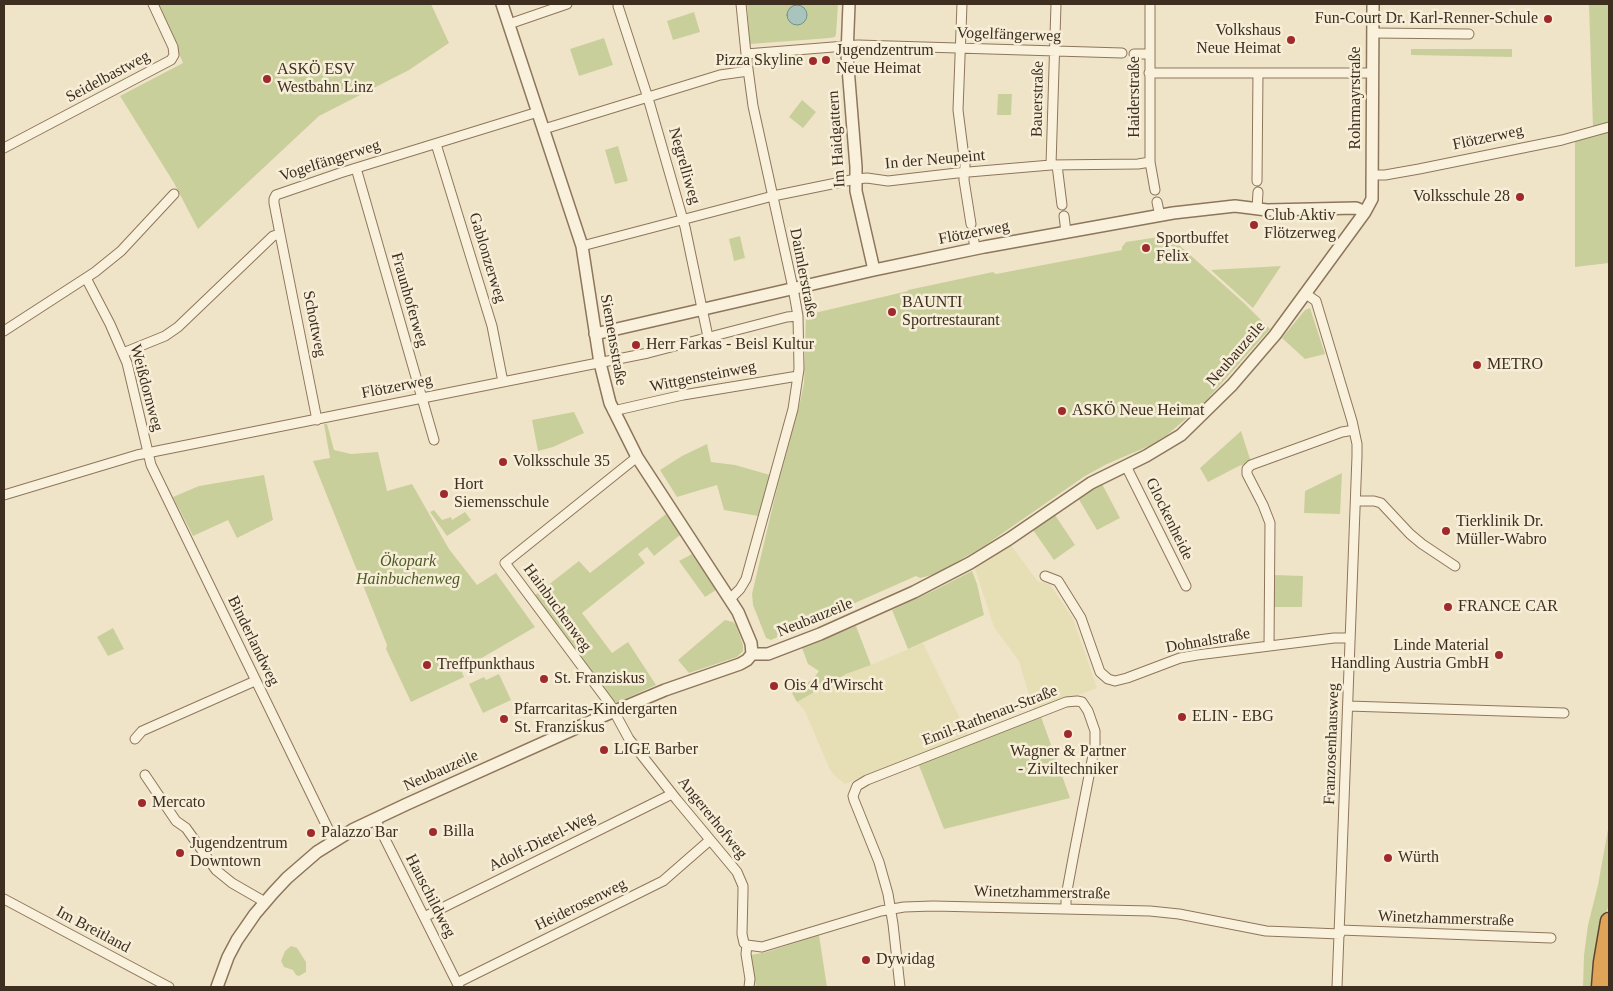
<!DOCTYPE html>
<html>
<head>
<meta charset="utf-8">
<style>
  body { margin:0 }
  #map { position:relative; width:1613px; height:991px; overflow:hidden; background:#f0e4c8; font-family:"Times New Roman",serif }
  canvas { display:block }
  .frame { position:absolute; inset:0; border:5px solid #3d2e20; pointer-events:none }
</style>
</head>
<body>
<div id="map">
<canvas width="1613" height="991"></canvas>
<div class="frame"></div>
</div>
<script>
const context = document.querySelector('canvas').getContext('2d');
context.lineJoin = 'round';
function fillPath(path, color) { context.fillStyle = color; context.fill(path, 'evenodd'); }
const toPath = rows => new Path2D(rows.map(r => 'M' + r).join(''));
function strokePath(path, color, width, dash) { context.strokeStyle = color; context.lineWidth = width; context.lineCap = dash ? 'butt' : 'round'; context.setLineDash(dash || []); context.stroke(path); }
function write(font, color, halo, rows, align = 'center') {
  context.font = font + ' "Times New Roman",serif'; context.lineWidth = 5; context.setLineDash([]); context.textBaseline = 'middle'; context.strokeStyle = halo; context.fillStyle = color; for (const [text, x, y, turn = 0] of rows) {
    context.save(); context.translate(x, y); context.rotate((+turn || 0) * Math.PI / 180); context.textAlign = isNaN(turn) ? turn : align; if (halo) context.strokeText(text, 0, 0); context.fillText(text, 0, 0); context.restore();
  }
}
fillPath(toPath([
  [1011,545,1038,582,1049,583,1073,619,1097,688,1034,712,1019,661,994,627,975,569],
  [923,643,969,737,917,759,905,760,845,784,835,776,830,770,805,711,797,702,846,674,871,665]
]), '#e6deb5');
fillPath(toPath([
  [158,4,431,4,449,43,409,70,319,116,198,229,174,183,120,96,183,63],
  [747,4,838,4,836,34,835,37,830,38,750,44],
  [1589,4,1609,4,1609,125,1593,128],
  [694,12,700,32,673,40,667,21],
  [604,38,613,65,579,76,570,49],
  [1411,49,1512,49,1512,57,1411,55],
  [998,94,1012,94,1011,115,997,115],
  [802,100,816,112,803,128,789,117],
  [1609,129,1609,263,1575,267,1575,142,1580,137],
  [618,146,628,181,615,184,605,150],
  [1178,234,1179,245,1244,303,1270,329,1202,405,1167,435,1149,446,1107,464,1085,476,984,546,936,574,920,578,916,576,771,640,766,638,753,605,752,594,777,488,800,402,804,383,806,315,908,291,908,290,993,272,996,274,1122,250,1122,247,1126,242],
  [740,236,745,258,734,261,729,239],
  [1281,266,1253,308,1211,270],
  [1310,308,1325,354,1305,359,1282,338,1305,310],
  [574,412,584,433,553,447,538,451,532,420],
  [324,424,327,424,334,450,351,454,378,452,387,491,412,484,449,549,477,585,496,573,535,627,461,670,464,677,411,702,386,649,387,645,313,461,330,458],
  [1241,431,1251,462,1239,466,1208,482,1200,468],
  [707,444,711,462,735,465,770,475,758,516,724,510,717,485,677,497,660,470,682,456],
  [1342,473,1340,514,1304,513,1305,491],
  [264,475,273,520,237,538,228,520,193,536,173,497,199,486],
  [1102,484,1120,518,1097,530,1078,498],
  [434,510,442,520,451,517,452,520,465,512,471,520,447,536,430,512],
  [666,514,680,535,654,556,647,547,638,554,645,563,582,613,612,653,628,642,656,685,618,702,614,702,534,596,579,561,590,573],
  [1055,515,1075,545,1054,560,1033,530],
  [692,554,716,590,705,597,679,561],
  [972,571,977,584,984,615,908,649,892,610,933,591],
  [1274,575,1303,576,1302,607,1273,607],
  [725,620,733,622,736,625,743,645,743,651,737,657,689,673,678,660],
  [856,626,871,665,846,674,797,702,792,693,813,679,819,671,808,664,802,648],
  [113,628,124,649,108,656,97,637],
  [499,674,511,700,483,713,469,684,484,677,486,680],
  [1040,714,1070,798,944,829,918,763],
  [1609,824,1609,903,1604,922,1596,987,1583,987,1584,955,1588,925,1598,885],
  [819,935,827,987,756,987,751,955,767,952],
  [291,946,297,948,306,962,306,972,299,976,296,975,293,970,284,967,281,961,285,951]
]), '#c9cf9b');
const water = toPath([
  '787 15a10 10 0 1 1 20 0a10 10 0 1 1-20 0Z'
]);
fillPath(water, '#a9c4bc');
strokePath(water, '#6f938a', 1);
const minor = toPath([
  [962,4,958,110,965,165,964,180,971,224],
  [1150,4,1150,162,1155,190],
  [618,6,648,98,685,227,708,337],
  [509,24,567,4],
  [1373,33,1469,34],
  [746,54,858,45,1122,53],
  [1134,54,1149,54],
  [1149,73,1373,73],
  [544,129,720,75,748,71],
  [436,144,492,326,503,382],
  [4,148,171,60,174,55,173,47,153,4],
  [1051,165,1056,4],
  [1057,165,1062,205],
  [356,168,434,440],
  [1373,175,1385,175,1419,169,1562,140,1609,127],
  [1257,181,1258,73],
  [1157,202,1160,216],
  [1257,209,1258,192],
  [1064,216,1066,232],
  [280,234,317,420],
  [973,235,975,249],
  [582,246,773,196,856,179,867,178,888,181,957,173,1051,165,1138,164,1150,162],
  [86,278,110,324,127,363,151,465,334,841],
  [1306,294,1316,301,1352,421,1357,444,1357,456,1337,987],
  [4,331,95,272,121,251,174,194],
  [123,353,165,336,178,327,273,236,280,234,274,203,274,199,276,195,340,173,538,112],
  [613,411,683,395,798,376],
  [637,457,505,563,610,704,629,739,677,800,737,872,743,886,743,892,742,934,744,943,747,945,746,954,750,979,749,987],
  [1126,466,1186,586],
  [4,495,137,455,648,353,787,317,798,316],
  [1356,501,1374,501,1381,503,1410,534,1422,544,1455,566],
  [1045,576,1058,581,1081,618,1100,672,1108,679,1115,681,1127,678,1180,658,1197,655,1334,638,1350,638],
  [730,599,740,589,746,579,793,409,799,369,798,316,793,288,753,106,746,54,741,4],
  [1269,646,1270,523,1263,505,1247,474,1247,469,1251,465,1342,432,1354,430],
  [1348,706,1564,713],
  [135,739,142,731,255,681],
  [145,775,176,821,186,828,216,870,232,883,265,902],
  [375,819,459,987],
  [4,899,169,987],
  [424,917,672,794],
  [1340,930,1551,938],
  [747,945,762,947,881,911,904,907,933,906,1150,911,1179,914,1266,931,1340,934],
  [457,983,663,881,710,840],
  [900,987,893,924,888,894,879,862,854,800,853,796,857,786,867,780,1066,702,1077,701,1082,702,1088,711,1095,731,1095,745,1074,853,1066,896,1066,909]
]);
const tertiary = toPath([
  [502,4,582,246,600,363,610,403,637,457,738,612,751,643,752,654],
  [849,4,847,55,856,167,856,191,874,270],
  [595,334,874,270,984,247,1173,213,1235,206,1267,210,1356,208,1365,212],
  [217,987,228,957,237,940,255,914,273,893,287,878,317,852,354,829,407,804,603,716,665,690,740,664,747,660,752,654,768,654,820,634,914,592,970,563,1009,539,1091,483,1146,456,1181,435,1232,385,1275,335,1365,212,1372,199,1373,4]
]);
const motorway = toPath([
  [1600,987,1602,962,1609,921]
]);
strokePath(minor, '#8d765c', 11);
strokePath(tertiary, '#8d765c', 14);
strokePath(motorway, '#5b4430', 19);
strokePath(minor, '#faf1dc', 9);
strokePath(tertiary, '#faf1dc', 11);
strokePath(motorway, '#e0a458', 16);
for (const [x, y, r, color] of [
  [1548,19,5,"#9e2a2b"],
  [1291,40,5,"#9e2a2b"],
  [826,60,5,"#9e2a2b"],
  [813,61,5,"#9e2a2b"],
  [267,79,5,"#9e2a2b"],
  [1520,197,5,"#9e2a2b"],
  [1254,225,5,"#9e2a2b"],
  [1146,248,5,"#9e2a2b"],
  [892,312,5,"#9e2a2b"],
  [636,345,5,"#9e2a2b"],
  [1477,365,5,"#9e2a2b"],
  [1062,411,5,"#9e2a2b"],
  [503,462,5,"#9e2a2b"],
  [444,494,5,"#9e2a2b"],
  [1446,531,5,"#9e2a2b"],
  [1448,607,5,"#9e2a2b"],
  [1499,655,5,"#9e2a2b"],
  [427,665,5,"#9e2a2b"],
  [544,679,5,"#9e2a2b"],
  [774,686,5,"#9e2a2b"],
  [1182,717,5,"#9e2a2b"],
  [504,719,5,"#9e2a2b"],
  [1068,734,5,"#9e2a2b"],
  [604,750,5,"#9e2a2b"],
  [142,803,5,"#9e2a2b"],
  [433,832,5,"#9e2a2b"],
  [311,833,5,"#9e2a2b"],
  [180,853,5,"#9e2a2b"],
  [1388,858,5,"#9e2a2b"],
  [866,960,5,"#9e2a2b"]
]) { const dot = new Path2D(); dot.arc(x, y, r, 0, 2 * Math.PI); context.fillStyle = color; context.fill(dot); strokePath(dot, '#f7eed8', 2); }
write('16px', '#3d2e20', '#f7eed8', [
  ["Fun-Court Dr. Karl-Renner-Schule",1538,19,"right"],
  ["Volkshaus",1281,31,"right"],
  ["Neue Heimat",1281,49,"right"],
  ["Jugendzentrum",836,51],
  ["Neue Heimat",836,69],
  ["Pizza Skyline",803,61,"right"],
  ["ASKÖ ESV",277,70],
  ["Westbahn Linz",277,88],
  ["Volksschule 28",1510,197,"right"],
  ["Club Aktiv",1264,216],
  ["Flötzerweg",1264,234],
  ["Sportbuffet",1156,239],
  ["Felix",1156,257],
  ["BAUNTI",902,303],
  ["Sportrestaurant",902,321],
  ["Herr Farkas - Beisl Kultur",646,345],
  ["METRO",1487,365],
  ["ASKÖ Neue Heimat",1072,411],
  ["Volksschule 35",513,462],
  ["Hort",454,485],
  ["Siemensschule",454,503],
  ["Tierklinik Dr.",1456,522],
  ["Müller-Wabro",1456,540],
  ["FRANCE CAR",1458,607],
  ["Linde Material",1489,646,"right"],
  ["Handling Austria GmbH",1489,664,"right"],
  ["Treffpunkthaus",437,665],
  ["St. Franziskus",554,679],
  ["Ois 4 d'Wirscht",784,686],
  ["Pfarrcaritas-Kindergarten",514,710],
  ["St. Franziskus",514,728],
  ["ELIN - EBG",1192,717],
  ["LIGE Barber",614,750],
  ["Wagner & Partner",1068,752,"center"],
  ["- Ziviltechniker",1068,770,"center"],
  ["Mercato",152,803],
  ["Billa",443,832],
  ["Palazzo Bar",321,833],
  ["Jugendzentrum",190,844],
  ["Downtown",190,862],
  ["Würth",1398,858],
  ["Dywidag",876,960]
], 'left');
write('16px', '#3d2e20', '#f7eed8', [
  ["Vogelfängerweg",1009,35,2],
  ["Seidelbastweg",108,77,-28],
  ["Haiderstraße",1135,97,-90],
  ["Rohrmayrstraße",1356,98,-90],
  ["Bauerstraße",1038,99,-89],
  ["Flötzerweg",1488,138,-12],
  ["Im Haidgattern",837,139,-94],
  ["In der Neupeint",935,160,-5],
  ["Vogelfängerweg",330,161,-18],
  ["Negrelliweg",684,166,74],
  ["Flötzerweg",974,233,-11],
  ["Gablonzerweg",487,258,73],
  ["Daimlerstraße",803,273,79],
  ["Fraunhoferweg",409,300,74],
  ["Schottweg",314,324,79],
  ["Siemensstraße",613,340,80],
  ["Neubauzeile",1236,354,-49],
  ["Wittgensteinweg",703,377,-11],
  ["Flötzerweg",397,387,-11],
  ["Weißdornweg",146,388,75],
  ["Glockenheide",1169,519,64],
  ["Hainbuchenweg",557,608,54],
  ["Neubauzeile",815,618,-22],
  ["Binderlandweg",253,641,64],
  ["Dohnalstraße",1208,641,-10],
  ["Emil-Rathenau-Straße",990,716,-21],
  ["Franzosenhausweg",1332,744,-88],
  ["Neubauzeile",441,771,-24],
  ["Angererhofweg",712,818,51],
  ["Adolf-Dietel-Weg",542,842,-26],
  ["Winetzhammerstraße",1042,893,1],
  ["Hauschildweg",430,896,63],
  ["Heiderosenweg",581,905,-26],
  ["Winetzhammerstraße",1446,919,2],
  ["Im Breitland",93,930,28]
]);
write('italic 16px', '#4d5a26', '#f7eed8', [
  ["Ökopark",408,562],
  ["Hainbuchenweg",408,580]
]);
</script>
</body>
</html>
